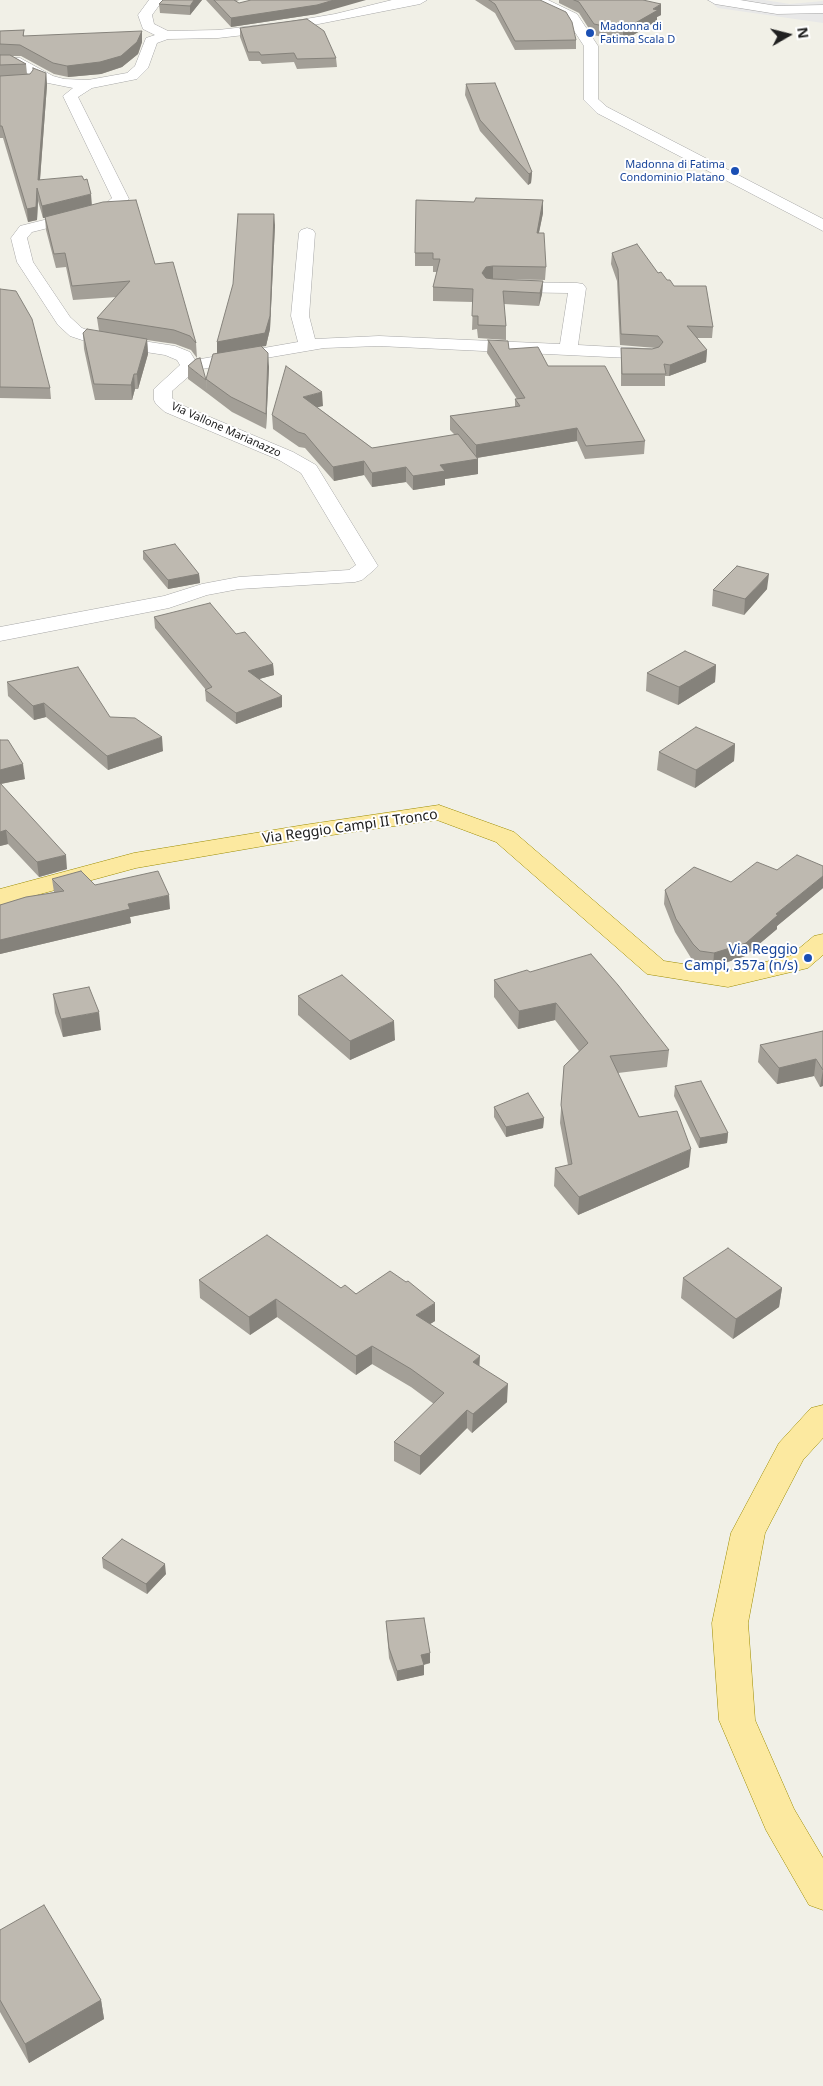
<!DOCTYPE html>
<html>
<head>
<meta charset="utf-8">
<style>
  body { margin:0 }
  #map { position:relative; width:823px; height:2086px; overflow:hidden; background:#f1f0e7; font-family:"Noto Sans",sans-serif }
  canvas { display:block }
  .north { position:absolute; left:763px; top:10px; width:50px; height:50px; -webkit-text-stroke:4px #fff; paint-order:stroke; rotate:82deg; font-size:14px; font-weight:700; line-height:20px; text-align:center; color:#202020 }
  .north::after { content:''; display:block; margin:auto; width:18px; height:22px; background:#202020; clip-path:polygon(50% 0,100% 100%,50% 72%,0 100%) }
</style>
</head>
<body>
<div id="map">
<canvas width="823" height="2086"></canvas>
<div class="north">N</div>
</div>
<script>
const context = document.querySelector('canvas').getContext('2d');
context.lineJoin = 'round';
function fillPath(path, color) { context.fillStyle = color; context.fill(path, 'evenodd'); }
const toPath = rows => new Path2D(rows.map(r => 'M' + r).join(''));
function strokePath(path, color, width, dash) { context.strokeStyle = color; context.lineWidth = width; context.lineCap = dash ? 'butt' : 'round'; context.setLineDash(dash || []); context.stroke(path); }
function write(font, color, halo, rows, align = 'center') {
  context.font = font + ' "Noto Sans",sans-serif'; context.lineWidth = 4; context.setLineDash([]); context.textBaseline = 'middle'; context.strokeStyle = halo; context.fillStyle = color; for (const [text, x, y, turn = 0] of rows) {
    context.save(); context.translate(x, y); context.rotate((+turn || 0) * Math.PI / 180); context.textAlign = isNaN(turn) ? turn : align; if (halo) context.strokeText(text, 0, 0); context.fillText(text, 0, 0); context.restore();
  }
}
fillPath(toPath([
  [708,0,764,0,790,4,823,1,823,23,718,8]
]), '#e8e8e8');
const minor = toPath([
  [149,0,163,0,152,15,154,24,168,31,218,30,288,22,335,14,392,0,427,0,420,4,288,30,218,38,168,39,157,43,148,68,137,79,92,88,78,97,129,199,116,211,32,232,27,238,33,262,70,317,82,328,98,334,175,346,190,352,195,360,298,342,291,316,299,233,301,230,307,228,313,230,315,233,309,316,315,339,379,336,560,344,568,293,504,292,498,291,495,287,498,283,504,282,577,283,583,284,586,288,578,345,651,349,657,350,660,354,657,358,651,359,379,346,324,348,196,370,172,391,172,398,179,404,293,452,316,465,378,566,374,570,362,580,355,582,239,589,207,595,169,608,0,641,0,627,164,596,202,584,239,577,349,570,356,565,301,473,279,460,165,412,156,404,154,400,154,389,180,365,177,360,165,355,94,344,70,336,58,325,17,262,11,238,20,226,104,205,112,198,63,96,73,88,43,82,12,65,0,65,0,57,20,58,53,76,64,79,88,80,127,73,135,66,146,38,155,35,143,29,138,15,149,0],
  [530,0,548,0,577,14,598,46,598,99,607,107,823,219,823,231,597,113,584,100,584,46,567,20,532,3,530,0],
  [708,0,740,0,777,6,823,5,823,13,777,14,715,4,708,0]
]);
const major = toPath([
  [439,805,514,832,664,961,728,971,790,956,814,936,823,934,823,955,808,968,728,987,647,974,496,842,437,820,304,839,136,868,0,905,0,889,134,853,304,825,439,805],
  [823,1405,823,1438,803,1460,765,1533,748,1623,755,1720,794,1809,823,1858,823,1910,809,1905,766,1830,719,1720,712,1623,731,1533,779,1443,811,1408,823,1405]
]);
strokePath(minor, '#a7a7a7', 1);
strokePath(major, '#9c8c00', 1);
fillPath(minor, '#fff');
fillPath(major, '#fce9a0');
fillPath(toPath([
  [163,0,202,0,190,15,160,13,159,4],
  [206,0,240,0,236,1,239,3,317,14,231,27],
  [475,0,540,0,576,40,576,49,515,50,495,13],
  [559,0,643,0,661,15,657,17,657,21,623,41,593,35,579,13,559,3],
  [240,28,336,58,337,67,297,69,294,62,262,64,260,61,249,61,240,37],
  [24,30,24,36,142,42,138,54,122,67,101,74,68,77,54,74,21,56,12,56,26,64,27,74,46,73,47,85,40,180,92,205,155,264,196,343,197,358,191,350,175,344,147,340,148,354,138,389,135,389,132,400,95,400,84,349,83,333,99,331,97,318,117,297,73,300,66,267,56,268,46,230,45,218,43,218,38,201,37,220,28,222,3,138,0,138,0,31],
  [466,84,532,172,531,183,528,185,480,131,465,95],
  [543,200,543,213,539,233,546,267,545,280,492,279,543,281,542,294,539,306,504,304,506,326,506,340,478,338,477,329,472,330,473,302,433,301,433,287,437,272,433,272,433,266,415,266,415,253,474,202],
  [275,225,270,329,266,346,261,346,269,367,266,429,232,412,207,393,206,379],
  [612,253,658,273,674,286,713,327,712,338,697,338,707,350,706,362,669,376,665,376,665,386,621,386,621,348,652,349,656,348,620,345,617,281,611,264],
  [0,289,50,388,51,399,0,398],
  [488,340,548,366,645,441,644,454,585,459,577,441,477,458,478,459,478,474,445,479,445,485,413,490,406,482,372,487,364,475,334,481,305,448,299,447,273,429,272,415,323,406,317,407,372,448,455,435,450,430,450,416,515,407,515,399,517,399,487,353],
  [188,366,206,380,207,393,188,379],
  [143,551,199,574,200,583,168,589,143,559],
  [767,589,744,615,712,606,713,590],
  [154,617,236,634,273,664,274,675,259,679,282,707,236,724,206,701,205,690,206,690,155,628],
  [716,665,715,682,678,705,646,691,647,673],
  [7,682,163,751,108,770,46,717,34,720,8,696],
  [0,740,25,779,1,784,67,869,39,877,8,844,0,846],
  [735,744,734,761,695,788,657,770,659,752],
  [823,866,823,888,777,926,777,929,745,956,713,967,698,964,691,958,675,932,664,904,665,890,731,882,777,870],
  [52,879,95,885,170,909,130,917,131,923,0,954,0,905,54,892],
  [530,972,669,1050,667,1067,618,1073,639,1117,689,1167,578,1215,554,1186,555,1168,568,1165,560,1123,564,1066,579,1051,555,1020,518,1029,494,997,494,980],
  [53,994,101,1030,63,1037,55,1013],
  [298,996,395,1040,350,1060,298,1015],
  [823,1031,823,1086,820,1087,814,1076,777,1084,758,1062,760,1045],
  [675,1086,728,1133,727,1143,699,1148,674,1096],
  [494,1107,544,1118,543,1128,506,1137,494,1117],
  [683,1278,782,1288,779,1307,733,1339,681,1298],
  [199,1280,341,1288,435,1321,430,1324,479,1366,507,1402,472,1433,467,1428,420,1475,394,1461,394,1442,434,1404,411,1387,372,1364,356,1375,277,1317,250,1335,200,1298],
  [102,1558,166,1574,147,1594,103,1568],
  [386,1621,430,1653,430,1663,424,1665,424,1675,397,1681,389,1658],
  [0,1930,101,2000,104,2019,29,2063,0,2012]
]), '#a39f97');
fillPath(toPath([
  [194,0,202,0,190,15,190,6],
  [334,0,366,0,317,14,231,27,231,18],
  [661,4,661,15,657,17,657,21,623,41,623,30,653,9],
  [142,31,142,42,138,54,122,67,101,74,68,77,67,66],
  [46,73,47,85,39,192,38,180],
  [532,172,531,183,528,185,529,174],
  [37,188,38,201,37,220,28,222,27,209],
  [91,194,92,206,43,218,42,206],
  [543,200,543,213,536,246,537,233],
  [274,214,275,225,270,329,266,346,217,354,217,342],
  [493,266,493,279,486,281,482,273,486,267],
  [543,281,542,294,539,306,540,293],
  [147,339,148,354,138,389,137,374],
  [707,350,706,362,669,376,670,365],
  [268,353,269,367,266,429,266,414],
  [134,374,135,389,132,400,131,385],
  [322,392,323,406,303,411,303,397],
  [577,428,577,441,476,458,476,445],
  [478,459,478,474,445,479,445,485,413,490,413,476,440,465],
  [364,461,364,475,334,481,333,467],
  [406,467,406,482,372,487,372,473],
  [199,574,200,583,168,589,168,580],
  [769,574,767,589,744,615,745,599],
  [273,664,274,675,248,682,248,671],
  [716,665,715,682,678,705,679,687],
  [282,696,282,707,236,724,236,713],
  [44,703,46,717,34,720,33,706],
  [162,737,163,751,108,770,107,756],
  [735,744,734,761,695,788,696,770],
  [23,764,25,779,0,784,0,770],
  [6,830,8,844,0,846,0,832],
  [66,855,67,869,39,877,37,862],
  [823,876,823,888,777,926,777,929,745,956,713,967,714,953,776,914],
  [169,895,170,909,130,917,131,923,0,954,0,940,128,904],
  [556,1003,555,1020,518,1029,519,1011],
  [99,1012,101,1030,63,1037,61,1019],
  [394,1021,395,1040,350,1060,350,1041],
  [816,1059,814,1076,777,1084,779,1068],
  [823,1070,823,1086,820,1087],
  [544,1118,543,1128,506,1137,506,1127],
  [728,1133,727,1143,699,1148,700,1138],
  [691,1149,689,1167,578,1215,579,1197],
  [782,1288,779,1307,733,1339,736,1319],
  [276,1299,277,1317,250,1335,249,1317],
  [435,1303,435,1321,416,1333,416,1315],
  [372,1346,372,1364,356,1375,356,1356],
  [480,1356,479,1374,473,1362],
  [508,1384,507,1402,472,1433,473,1414],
  [467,1410,467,1428,420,1475,420,1456],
  [165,1564,166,1574,147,1594,146,1584],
  [430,1653,430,1663,421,1665,421,1655],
  [424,1665,424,1675,397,1681,397,1671],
  [101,2000,104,2019,29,2063,25,2044]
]), '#85827b');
const building = toPath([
  [163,0,194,0,190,6,159,4,163,0],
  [214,0,234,0,239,3,251,0,334,0,317,5,231,18,214,0],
  [489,0,540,0,566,12,572,22,576,40,515,41,495,4,489,0],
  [574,0,643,0,661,4,653,9,658,10,623,30,594,24,579,2,574,0],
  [307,19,324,31,336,58,297,59,294,53,261,55,259,52,248,52,240,28,307,19],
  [24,30,23,36,142,31,137,42,121,56,100,62,67,66,53,63,20,45,0,44,0,31,24,30],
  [0,55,10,55,26,64,0,65,0,55],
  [33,68,46,73,38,180,82,176,84,180,87,179,91,194,42,206,37,188,36,207,27,209,2,126,0,126,0,76,30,74,33,70,33,68],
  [495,83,532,172,529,174,480,120,466,84,495,83],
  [476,198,543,200,537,233,544,233,546,267,493,266,486,267,482,273,486,278,493,279,543,281,540,293,503,291,506,326,478,325,478,316,472,316,473,289,433,287,440,259,433,259,433,253,415,253,416,200,474,202,476,198],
  [136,200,155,264,173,262,196,343,190,336,174,330,97,318,130,281,72,286,65,253,54,254,45,217,103,202,136,200],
  [238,214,274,214,270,316,265,333,217,342,233,284,238,214],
  [637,244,658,273,661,272,667,280,670,280,674,286,706,286,713,327,687,326,707,350,670,365,664,364,666,374,622,374,621,348,652,349,659,347,663,342,658,336,621,334,618,269,612,253,637,244],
  [0,289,16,291,32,319,50,388,0,387,0,289],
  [87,329,147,339,137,374,134,374,131,385,94,384,83,333,87,329],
  [488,340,508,341,509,349,538,347,548,366,605,366,645,441,586,446,577,428,476,445,450,416,520,406,515,399,525,398,488,340],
  [261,346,268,353,266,414,231,397,206,379,213,354,261,346],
  [200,358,206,380,188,366,196,359,200,358],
  [286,366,322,392,303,397,372,448,458,434,478,459,440,465,445,471,413,476,406,467,372,473,364,461,333,467,305,434,298,432,272,415,286,366],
  [175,544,199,574,168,580,143,551,175,544],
  [737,566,769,574,745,599,713,590,737,566],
  [210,603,236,634,245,632,273,664,248,671,282,696,236,713,205,690,212,687,154,617,210,603],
  [685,651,716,665,679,687,647,673,685,651],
  [78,667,110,717,135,718,162,737,107,756,44,703,33,706,7,682,78,667],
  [696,727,735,744,696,770,659,752,696,727],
  [0,740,8,740,23,764,0,770,0,740],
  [0,783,66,855,37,862,6,830,0,832,0,783],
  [797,855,823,866,823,876,776,914,778,915,746,943,714,953,700,951,693,944,676,919,665,890,694,867,731,882,757,862,777,870,797,855],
  [81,871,95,885,158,871,169,895,128,904,130,909,0,940,0,905,26,897,64,891,52,879,81,871],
  [591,954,618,985,669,1050,610,1056,639,1117,677,1111,691,1149,579,1197,555,1168,572,1164,561,1105,564,1066,588,1043,556,1003,519,1011,494,980,527,970,530,972,591,954],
  [342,975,394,1021,350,1041,298,996,342,975],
  [89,987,99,1012,61,1019,53,994,89,987],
  [823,1031,823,1070,816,1059,779,1068,760,1045,823,1031],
  [701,1081,728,1133,700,1138,675,1086,701,1081],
  [528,1093,544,1118,506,1127,494,1107,528,1093],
  [267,1235,341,1288,345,1285,356,1294,390,1271,406,1282,408,1281,435,1303,416,1315,480,1356,473,1362,508,1384,473,1414,467,1410,420,1456,394,1442,444,1393,411,1369,372,1346,356,1356,276,1299,249,1317,199,1280,267,1235],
  [728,1248,782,1288,736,1319,683,1278,728,1248],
  [122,1539,165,1564,146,1584,102,1558,122,1539],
  [424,1618,430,1653,421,1655,424,1665,397,1671,389,1648,386,1621,424,1618],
  [44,1905,101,2000,25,2044,0,2000,0,1930,44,1905]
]);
fillPath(building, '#beb9b0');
strokePath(building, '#85827b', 1);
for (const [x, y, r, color] of [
  [590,33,5,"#1a4fb4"],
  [735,171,5,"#1a4fb4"],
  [808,958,5,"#1a4fb4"]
]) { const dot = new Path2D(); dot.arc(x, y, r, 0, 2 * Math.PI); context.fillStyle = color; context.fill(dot); strokePath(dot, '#fff', 2); }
write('11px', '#164399', '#fff', [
  ["Madonna di",600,27],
  ["Fatima Scala D",600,40],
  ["Madonna di Fatima",725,165,"right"],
  ["Condominio Platano",725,178,"right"]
], 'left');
write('11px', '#202020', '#fff', [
  ["Via Vallone Marianazzo",226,430,24]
]);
write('14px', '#202020', '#fff', [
  ["Via Reggio Campi II Tronco",350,827,-8]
]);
write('14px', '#164399', '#fff', [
  ["Via Reggio",798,950],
  ["Campi, 357a (n/s)",798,966]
], 'right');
</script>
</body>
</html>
